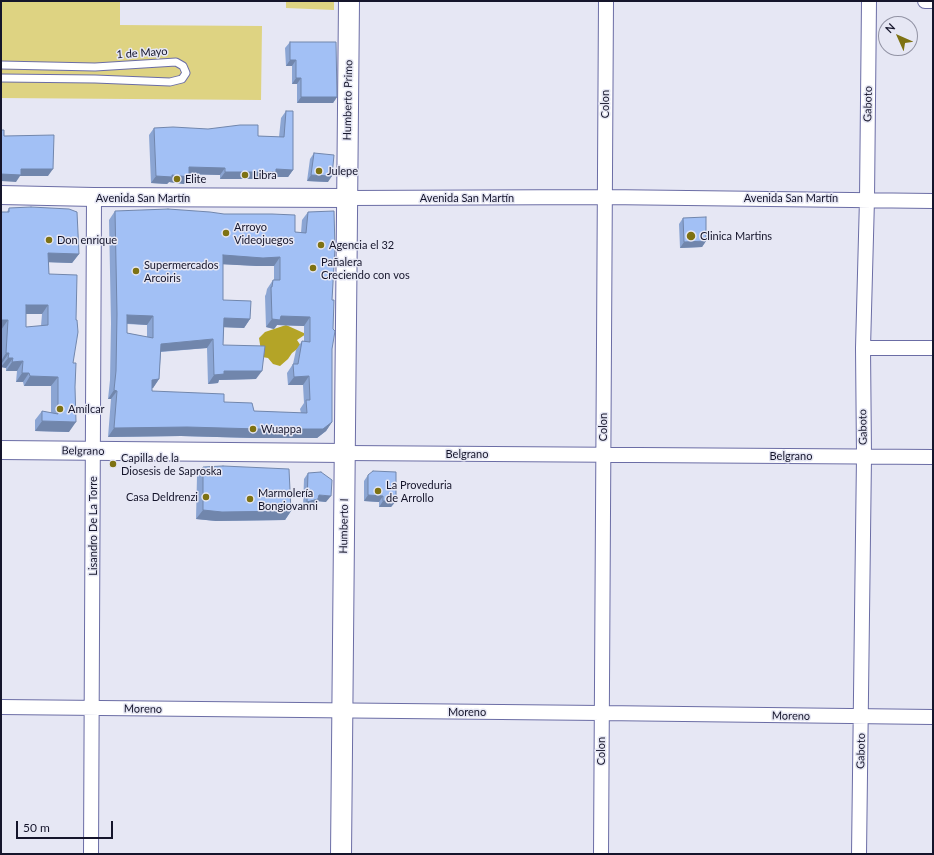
<!DOCTYPE html>
<html>
<head>
<meta charset="utf-8">
<style>
  body { margin:0 }
  #map { position:relative; width:934px; height:855px; overflow:hidden; background:#e6e7f4; font-family:Lato,sans-serif }
  canvas { display:block }
  .frame { position:absolute; inset:0; border:2px solid #15152b; pointer-events:none }
  .north { position:absolute; left:878px; top:16px; width:40px; height:40px; box-sizing:border-box; background:#e6e7f4; border:1px solid #9293a4; border-radius:50%; rotate:315deg; font-size:11px; font-weight:700; line-height:16px; text-align:center; color:#15152b }
  .north::after { content:''; display:block; margin:auto; width:14px; height:18px; background:#7e7213; clip-path:polygon(50% 0,100% 100%,50% 72%,0 100%) }
  .scale { position:absolute; left:16px; top:821px; width:97px; height:18px; box-sizing:border-box; border:2px solid #15152b; border-top:0; padding-left:5px; font-size:12px; line-height:14px; white-space:nowrap; color:#15152b; -webkit-text-stroke:3px #e6e7f4; paint-order:stroke }
</style>
</head>
<body>
<div id="map">
<canvas width="934" height="855"></canvas>
<div class="frame"></div>
<div class="north">N</div>
<div class="scale">50 m</div>
</div>
<script>
const context = document.querySelector('canvas').getContext('2d');
context.lineJoin = 'round';
function fillPath(path, color) { context.fillStyle = color; context.fill(path, 'evenodd'); }
const toPath = rows => new Path2D(rows.map(r => 'M' + r).join(''));
function strokePath(path, color, width, dash) { context.strokeStyle = color; context.lineWidth = width; context.lineCap = dash ? 'butt' : 'round'; context.setLineDash(dash || []); context.stroke(path); }
function write(font, color, halo, rows, align = 'center') {
  context.font = font + ' Lato,sans-serif'; context.lineWidth = 3; context.setLineDash([]); context.textBaseline = 'middle'; context.strokeStyle = halo; context.fillStyle = color; for (const [text, x, y, turn = 0] of rows) {
    context.save(); context.translate(x, y); context.rotate((+turn || 0) * Math.PI / 180); context.textAlign = isNaN(turn) ? turn : align; if (halo) context.strokeText(text, 0, 0); context.fillText(text, 0, 0); context.restore();
  }
}
fillPath(toPath([
  [1,1,120,1,120,25,262,26,261,100,1,98],
  [286,1,334,1,334,10,286,8]
]), '#ded382');
fillPath(toPath([
  [286,325,306,334,297,340,301,346,292,353,288,359,280,366,273,364,268,358,262,357,259,338,265,332]
]), '#b4a427');
const service = toPath([
  [1,65,95,67,176,62,183,66,186,73,182,79,170,82,95,79,1,78]
]);
const minor = toPath([
  [925,1,933,1],
  [347,198,605,197,933,201],
  [863,348,933,348],
  [345,453,933,457],
  [1,707,601,713,933,717],
  [91,854,94,197],
  [601,854,606,1],
  [859,854,864,456,863,348,867,199,869,1]
]);
const tertiary = toPath([
  [1,195,94,197,347,198],
  [1,450,345,453]
]);
const secondary = toPath([
  [341,854,349,1]
]);
strokePath(service, '#6b6da5', 9);
strokePath(minor, '#6b6da5', 16);
strokePath(tertiary, '#6b6da5', 20);
strokePath(secondary, '#6b6da5', 22);
strokePath(service, '#fff', 7);
strokePath(minor, '#fff', 14);
strokePath(tertiary, '#fff', 18);
strokePath(secondary, '#fff', 20);
fillPath(toPath([
  [290,42,337,97,333,103,297,103,297,84,292,84,292,66,286,66,285,48],
  [286,111,293,170,288,177,273,177,271,179,220,179,220,175,189,174,189,177,184,184,169,182,167,184,151,183,149,135,154,128,258,136,279,137,281,118],
  [314,153,328,182,307,181,310,159],
  [9,208,79,254,72,263,49,262,49,274,73,363,69,432,35,431,35,420,42,411,51,413,51,386,24,386,23,382,16,382,17,371,6,371,6,368,1,367,2,363,1,363,1,212,7,212],
  [26,314,42,314,41,326,26,327],
  [115,211,301,233,302,220,308,212,332,300,332,422,326,431,317,438,253,438,181,436,108,437,111,399,108,399,110,380,111,323,109,220],
  [223,264,257,266,274,266,274,280,273,280,267,289,266,294,265,296,266,327,274,329,277,325,304,326,304,341,302,341,296,350,293,364,287,373,288,385,303,385,304,403,300,409,301,413,254,411,224,402,152,391,152,388,153,388,159,379,161,352,207,348,208,384,218,383,219,380,256,379,223,345,224,327,244,328,250,319,223,300],
  [127,324,147,325,147,337,127,333],
  [683,218,706,241,702,247,680,248,679,224],
  [203,467,291,511,285,520,216,521,196,519,197,476],
  [308,473,326,502,317,501,314,505,303,507,304,479],
  [368,475,396,501,391,507,379,507,379,502,364,501,364,481]
]), '#8ba5d3');
fillPath(toPath([
  [290,60,296,60,292,66,286,66],
  [296,78,301,78,297,84,292,84],
  [301,97,337,97,333,103,297,103],
  [189,167,225,168,220,175,184,174],
  [21,169,53,169,48,176,20,176,16,182,1,181,1,174],
  [276,169,293,170,288,177,273,177,271,179,220,179,225,172],
  [172,175,189,177,184,184,169,182,167,184,151,183,156,176],
  [311,175,332,176,328,182,307,181],
  [706,241,702,247,680,248,684,242],
  [48,253,79,254,72,263,41,262],
  [223,255,280,257,274,266,257,266,217,264],
  [26,305,48,305,42,314,20,314],
  [127,315,153,316,147,325,121,323],
  [281,316,310,317,304,326,277,325,274,329,266,327,272,319],
  [224,318,250,319,244,328,218,327],
  [1,320,8,320,1,330],
  [213,339,207,348,155,352,161,344],
  [6,353,9,353,2,363,1,363,1,361],
  [8,358,13,358,6,368,1,367],
  [23,361,17,371,6,371,12,362],
  [224,371,262,371,256,379,219,380,218,383,208,384,214,375],
  [22,373,29,373,23,382,16,382],
  [30,376,58,377,51,386,24,386],
  [309,376,303,385,288,385,294,377],
  [159,379,153,388,146,389,152,380],
  [114,390,117,391,111,399,108,399],
  [42,421,76,422,69,432,35,431],
  [332,422,326,431,317,438,253,438,181,436,108,437,114,428],
  [319,495,331,496,326,502,317,501,314,505,303,507,307,502],
  [368,495,383,496,379,502,364,501],
  [383,501,396,501,391,507,379,507],
  [203,510,291,511,285,520,216,521,196,519]
]), '#7186ac');
const building = toPath([
  [290,42,336,42,337,97,301,97,301,78,296,78,296,60,290,60,290,42],
  [286,111,293,111,293,170,276,169,276,172,225,172,225,168,189,167,189,177,172,175,172,177,156,176,154,128,173,127,208,129,240,125,258,125,258,136,284,137,286,111],
  [1,130,4,130,4,136,54,135,53,169,21,169,21,175,1,174,1,130],
  [314,153,334,155,332,176,311,175,314,153],
  [31,207,69,209,77,212,79,254,48,253,49,274,77,275,76,320,77,320,78,332,73,363,76,363,75,387,76,422,42,421,42,411,58,414,58,377,30,376,29,373,22,373,23,361,12,362,13,358,8,358,9,353,6,353,8,320,1,320,1,212,9,212,9,208,31,207],
  [26,305,48,305,48,325,26,327,26,305],
  [168,209,210,212,224,214,272,214,295,215,295,232,306,233,308,212,334,211,335,248,332,300,334,300,333,329,335,331,332,349,332,422,323,429,259,429,187,427,114,428,117,391,114,390,116,371,117,314,115,211,168,209],
  [223,255,263,258,280,257,280,280,273,280,272,287,271,287,272,319,280,320,281,316,310,317,310,342,302,341,298,364,293,364,294,377,309,376,310,400,306,400,307,413,254,411,252,403,224,402,224,394,152,391,152,380,159,379,161,344,213,339,214,375,224,374,224,371,262,371,265,346,223,345,224,318,250,319,251,301,223,300,223,255],
  [127,315,153,316,153,338,127,333,127,315],
  [706,217,706,241,684,242,683,218,706,217],
  [223,466,289,469,291,511,222,512,203,510,203,467,223,466],
  [373,471,396,472,396,501,383,501,383,496,368,495,368,475,373,471],
  [321,472,332,480,331,496,319,495,318,499,307,502,308,473,321,472]
]);
fillPath(building, '#a2c0f5');
strokePath(building, '#7186ac', 1);
for (const [x, y, r, color] of [
  [319,171,4,"#7e7213"],
  [245,175,4,"#7e7213"],
  [177,179,4,"#7e7213"],
  [226,233,4,"#7e7213"],
  [691,236,5,"#7e7213"],
  [49,240,4,"#7e7213"],
  [321,245,4,"#7e7213"],
  [313,268,4,"#7e7213"],
  [136,271,4,"#7e7213"],
  [60,409,4,"#7e7213"],
  [253,429,4,"#7e7213"],
  [113,464,4,"#7e7213"],
  [378,491,4,"#7e7213"],
  [206,497,4,"#7e7213"],
  [250,499,4,"#7e7213"]
]) { const dot = new Path2D(); dot.arc(x, y, r, 0, 2 * Math.PI); context.fillStyle = color; context.fill(dot); strokePath(dot, '#e6e7f4', 1.5); }
write('11px', '#15152b', '#e6e7f4', [
  ["1 de Mayo",142,53,-4],
  ["Humberto Primo",348,100,-89],
  ["Colon",605,104,-90],
  ["Gaboto",868,104,-89],
  ["Avenida San Martín",143,198],
  ["Avenida San Martín",467,198],
  ["Avenida San Martín",791,198],
  ["Colon",603,427,-90],
  ["Gaboto",863,427,-91],
  ["Belgrano",83,451,1],
  ["Belgrano",467,454],
  ["Belgrano",791,456],
  ["Lisandro De La Torre",93,526,-90],
  ["Humberto I",344,526,-89],
  ["Moreno",143,709,1],
  ["Moreno",467,712],
  ["Moreno",791,716,1],
  ["Colon",601,751,-90],
  ["Gaboto",861,751,-89]
]);
write('11px', '#15152b', '#e6e7f4', [
  ["Julepe",327,171],
  ["Libra",253,175],
  ["Elite",185,179],
  ["Arroyo",234,227],
  ["Videojuegos",234,240],
  ["Clinica Martins",700,236],
  ["Don enrique",57,240],
  ["Agencia el 32",329,245],
  ["Pañalera",321,262],
  ["Creciendo con vos",321,275],
  ["Supermercados",144,265],
  ["Arcoiris",144,278],
  ["Amílcar",68,409],
  ["Wuappa",261,429],
  ["Capilla de la",121,458],
  ["Diosesis de Saproska",121,471],
  ["La Proveduria",386,485],
  ["de Arrollo",386,498],
  ["Marmolería",258,493],
  ["Bongiovanni",258,506],
  ["Casa Deldrenzi",198,497,"right"]
], 'left');
</script>
</body>
</html>
